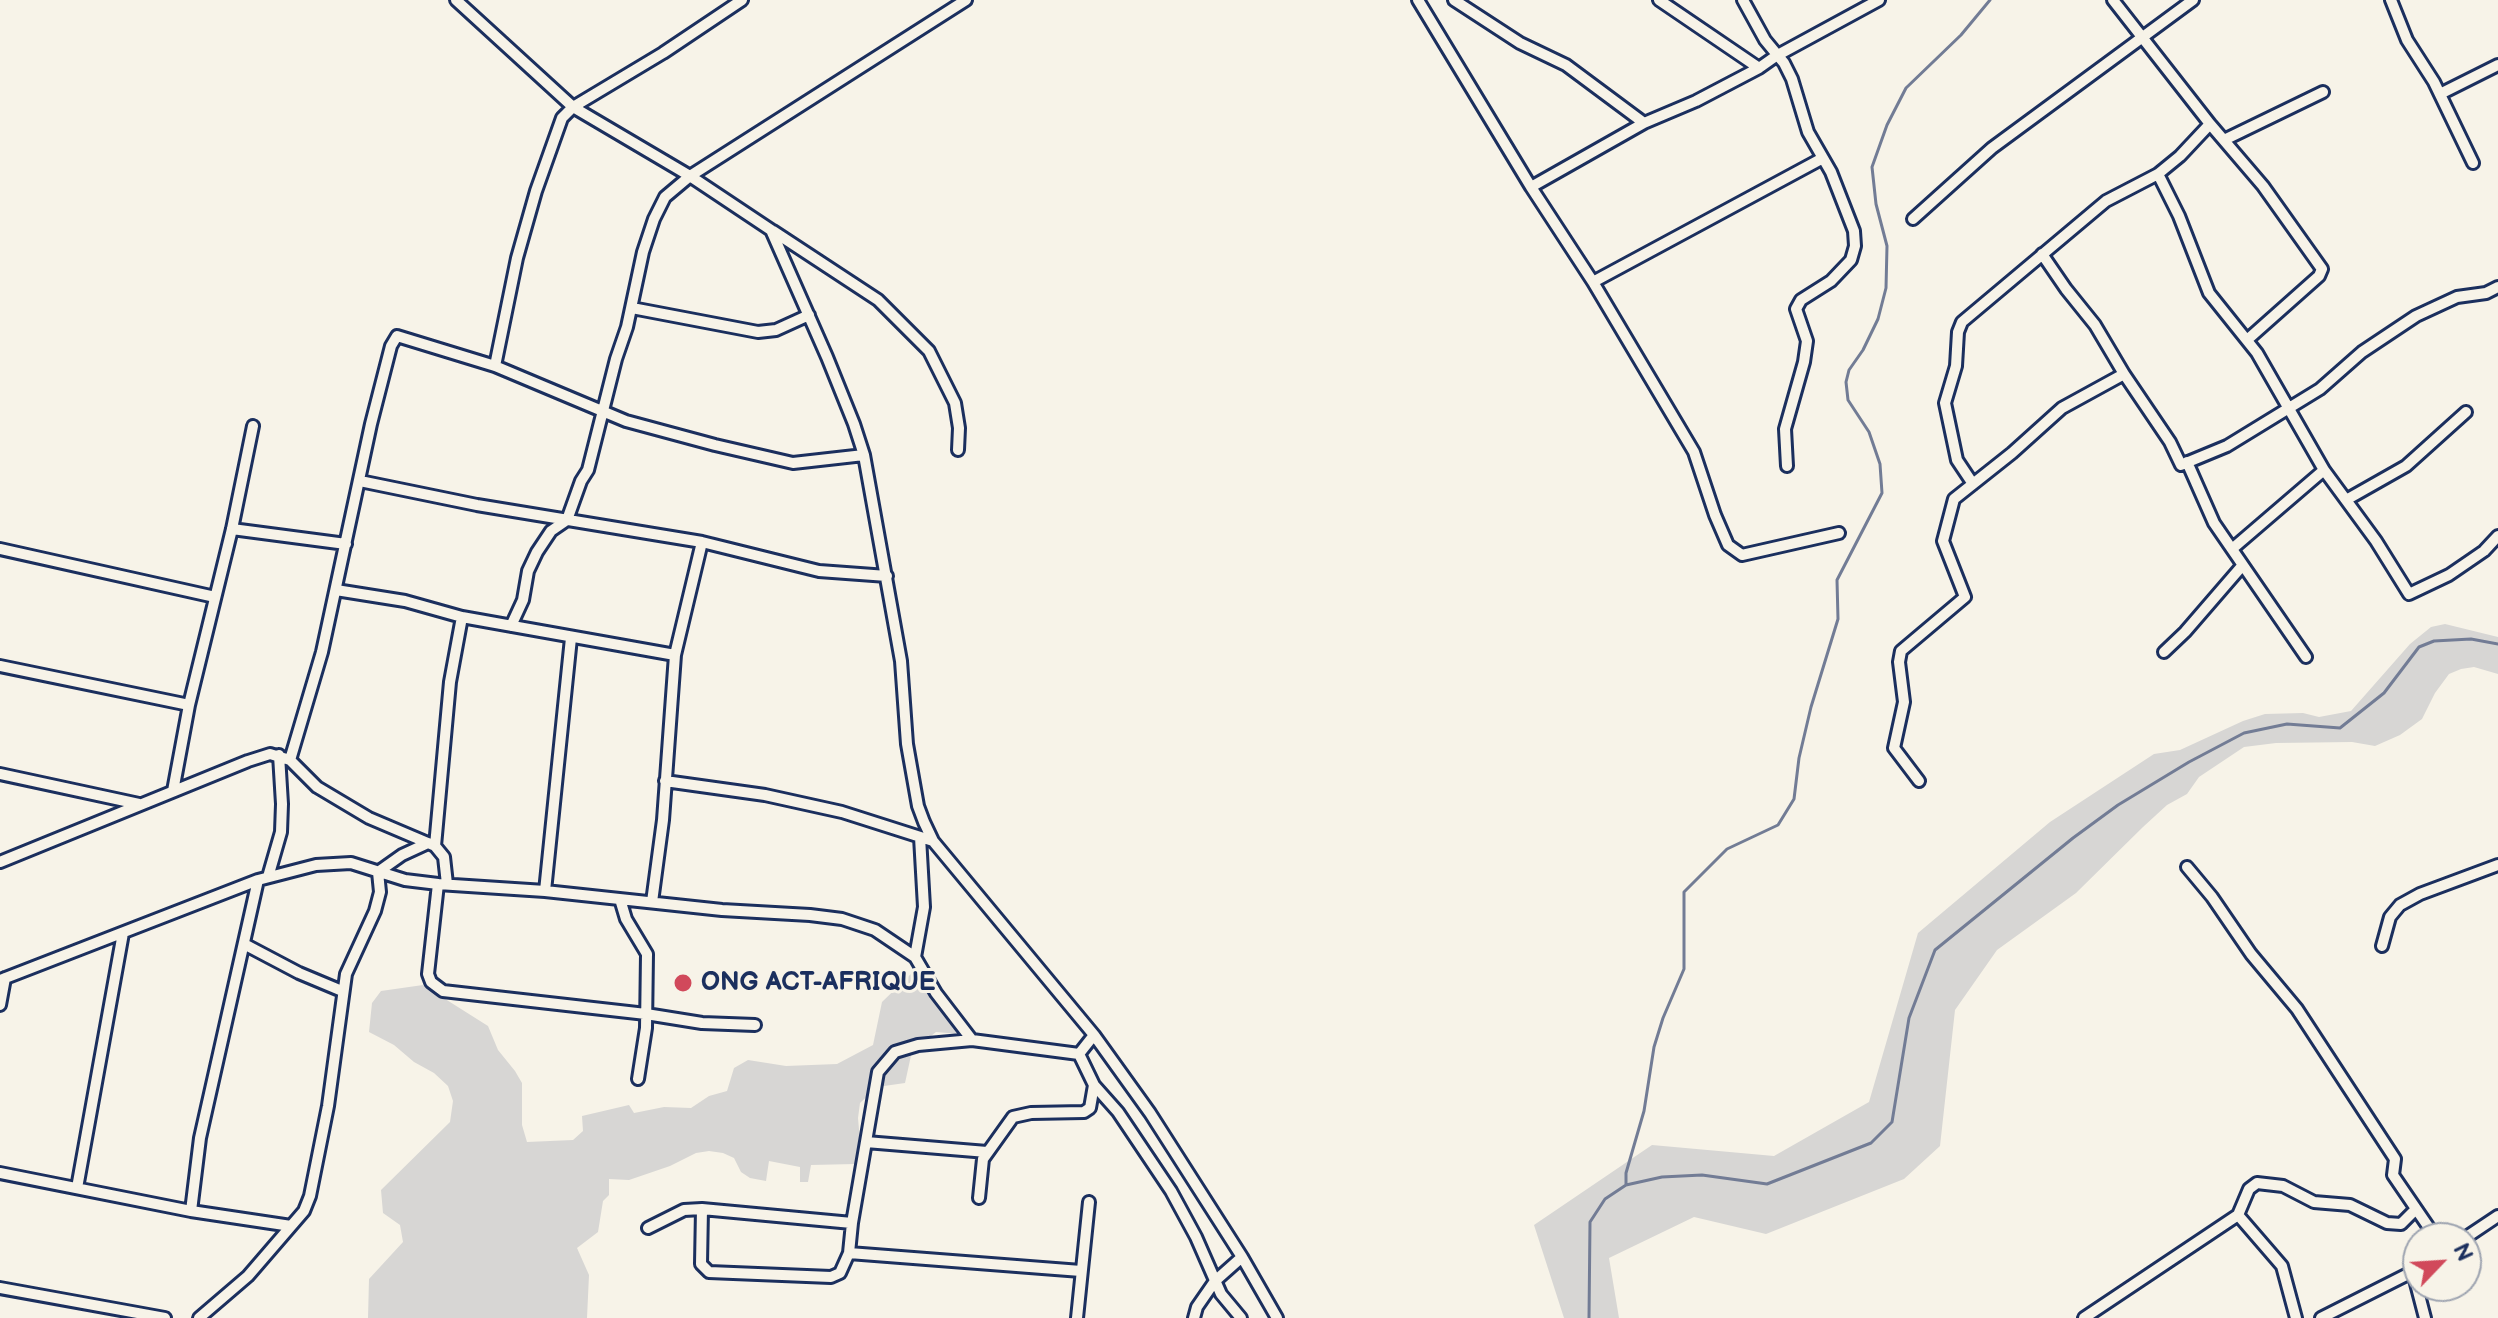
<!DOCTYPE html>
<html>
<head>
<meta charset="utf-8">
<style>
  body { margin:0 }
  #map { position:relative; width:2498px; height:1318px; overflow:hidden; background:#f7f3e8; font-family:"Balsamiq Sans",sans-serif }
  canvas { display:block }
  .north { position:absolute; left:2402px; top:1222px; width:80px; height:80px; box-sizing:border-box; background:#f7f3e8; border:2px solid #9fa5b1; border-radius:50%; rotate:65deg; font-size:22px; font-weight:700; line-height:32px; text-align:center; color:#1b2f5e }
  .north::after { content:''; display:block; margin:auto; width:28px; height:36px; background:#d1495b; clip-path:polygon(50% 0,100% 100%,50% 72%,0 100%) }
</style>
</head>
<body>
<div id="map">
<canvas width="2498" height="1318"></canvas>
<div class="north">N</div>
</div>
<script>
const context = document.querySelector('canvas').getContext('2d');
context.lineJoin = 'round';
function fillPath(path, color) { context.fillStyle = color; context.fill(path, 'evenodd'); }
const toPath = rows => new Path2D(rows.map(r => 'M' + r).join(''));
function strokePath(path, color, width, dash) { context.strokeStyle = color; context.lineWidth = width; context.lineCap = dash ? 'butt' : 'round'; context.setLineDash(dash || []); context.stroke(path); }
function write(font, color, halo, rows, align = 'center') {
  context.font = font + ' "Balsamiq Sans",sans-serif'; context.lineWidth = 6; context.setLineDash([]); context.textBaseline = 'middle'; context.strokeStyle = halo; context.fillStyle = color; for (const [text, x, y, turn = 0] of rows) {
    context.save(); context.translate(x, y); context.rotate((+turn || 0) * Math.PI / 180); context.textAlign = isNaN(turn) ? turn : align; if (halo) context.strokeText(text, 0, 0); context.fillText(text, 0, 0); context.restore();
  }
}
fillPath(toPath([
  [2445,624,2498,637,2498,674,2474,667,2461,669,2449,674,2435,693,2422,719,2400,735,2375,746,2352,742,2276,743,2244,747,2199,777,2187,794,2167,805,2143,827,2076,893,1997,950,1955,1010,1940,1146,1904,1179,1766,1234,1694,1217,1609,1258,1619,1318,1564,1318,1534,1225,1652,1145,1774,1156,1869,1102,1918,933,2050,822,2154,754,2180,750,2243,721,2265,714,2303,713,2319,717,2351,711,2410,644,2431,627],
  [915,970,940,1010,959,1034,936,1032,912,1051,905,1083,877,1087,860,1103,858,1118,860,1141,855,1164,811,1165,808,1182,800,1182,800,1167,769,1161,766,1181,750,1178,741,1172,734,1158,723,1153,709,1151,696,1153,670,1166,629,1180,609,1179,609,1195,603,1201,598,1232,577,1248,589,1275,587,1318,368,1318,369,1279,403,1242,400,1225,383,1213,381,1190,450,1122,453,1101,448,1086,434,1073,414,1062,394,1045,369,1032,372,1003,381,991,423,985,488,1026,498,1050,515,1071,522,1083,522,1125,527,1142,573,1140,583,1131,582,1116,629,1105,634,1113,664,1107,691,1108,709,1096,727,1091,734,1068,748,1060,786,1066,837,1064,873,1045,882,1002]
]), '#d7d6d4');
strokePath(toPath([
  [1626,1185,1626,1173,1644,1111,1654,1047,1663,1018,1684,969,1684,892,1727,849,1778,825,1794,799,1799,758,1811,707,1838,619,1837,580,1882,493,1880,464,1869,432,1848,400,1846,382,1849,370,1863,350,1878,319,1886,288,1887,246,1876,204,1872,167,1887,125,1906,88,1961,35,1990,0],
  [1589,1318,1590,1222,1605,1199,1626,1185,1662,1177,1702,1175,1767,1184,1871,1143,1892,1122,1909,1018,1935,950,2073,838,2118,805,2189,762,2244,733,2287,724,2340,728,2384,693,2419,647,2434,641,2471,639,2498,644]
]), '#727c95', 3);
const minor = toPath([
  [456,0,573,107,690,176,771,230,827,357,854,424,864,455,901,661,907,744,918,806,924,822,933,841,1094,1035,1150,1113,1242,1257,1277,1318],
  [1418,0,1531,187,1644,123],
  [1454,0,1520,43,1566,65,1644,123,1696,101,1759,68],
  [1659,0,1759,68,1776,56,1879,0],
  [1743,0,1765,40,1784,63,1792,79,1808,132,1831,172,1854,231,1855,246,1851,260,1831,281,1801,300,1796,309,1807,341,1804,362,1785,429,1787,466],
  [2113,0,2210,124,2263,186,2322,269,2319,276,2247,340],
  [2391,0,2407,40,2434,82,2473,163],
  [2440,94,2498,65],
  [2224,140,2323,92],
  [2158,174,2179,216,2209,293,2257,353,2324,470,2376,541,2409,594,2449,575,2484,551,2498,536],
  [1531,187,1593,282,1694,452,1715,515,1728,545,1742,555,1839,533],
  [1913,219,1992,148,2193,0],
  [773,231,878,300,929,351,955,403,959,428,958,450],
  [2042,254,2066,289,2095,325,2124,374,2170,442,2181,465,2227,446,2320,389,2362,352,2416,316,2457,297,2486,293,2498,287],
  [1593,282,1823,158],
  [632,308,758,332,776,330,809,315],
  [495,366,517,258,536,191,562,118,573,107,663,53,742,0],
  [2187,462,2214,523,2306,657],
  [360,481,477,505,702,542,819,571,887,576],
  [1973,484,1957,460,1945,403,1956,366,1958,332,1962,322,2106,201,2158,174,2180,156,2210,124],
  [2346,500,2406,466,2466,412],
  [232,529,346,544],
  [0,549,215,597],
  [2232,549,2324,470],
  [336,590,405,601,462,617,675,655],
  [511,626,523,600,528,571,537,552,551,531,567,520,581,481,588,470,616,359,627,327,643,252,654,219,665,197,690,176,966,0],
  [2164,652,2185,632,2242,566],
  [0,666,189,705],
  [290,760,322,652,371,424,391,346,397,336,495,366,626,421,715,445,793,463,864,455],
  [0,774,139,804],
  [665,781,765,795,842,812,933,841],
  [1919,781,1894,748,1904,702,1899,662,1901,651,1965,597,1943,541,1954,499,2012,453,2062,408,2124,374],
  [173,791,189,705,232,529,253,426],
  [435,846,450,682,462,617],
  [0,862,248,761,270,754,290,760,317,787,369,818,435,846,444,857,447,884],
  [2187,867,2212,897,2251,954,2297,1009,2395,1159,2393,1175,2436,1238],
  [378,872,402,855,428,843],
  [268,877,281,832,282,804,279,755],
  [545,891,571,638],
  [620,899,626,919,647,954,646,1028,638,1079],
  [652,902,663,820,675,655,702,542],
  [244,944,299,973,342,991],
  [2382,946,2390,917,2400,905,2420,894,2498,865],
  [915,957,924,907,920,837],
  [0,980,258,880,316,865,351,863,405,880,438,884],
  [0,1005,5,978],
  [755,1025,702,1023,646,1014,443,991,431,982,428,974,438,884,545,891,722,910,810,915,842,919,875,930,915,957,936,993,972,1040,1079,1054,1094,1085,1118,1112,1171,1191,1196,1237,1221,1294,1241,1318],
  [1079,1054,1094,1035],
  [866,1142,987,1152],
  [0,1173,191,1211,291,1226],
  [77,1188,123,933],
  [979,1198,983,1159,1013,1117,1031,1113,1084,1112,1090,1108,1094,1085],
  [191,1211,200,1138,258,880],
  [2238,1215,2282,1266,2296,1318],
  [852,1223,702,1209,701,1264,709,1272,831,1277,840,1273,849,1253,852,1223,878,1072,895,1052,918,1045,972,1040],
  [648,1228,684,1210,702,1209],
  [2465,1238,2498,1216],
  [849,1253,1081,1271],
  [2413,1272,2425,1318],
  [0,1288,165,1318],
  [199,1318,248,1276,304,1211,310,1196,328,1106,346,974,375,911,380,892,378,872],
  [1077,1318,1089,1202],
  [1194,1318,1197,1307,1215,1281,1242,1257],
  [2084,1318,2238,1215,2249,1189,2257,1183,2283,1186,2314,1202,2350,1205,2387,1223,2401,1224,2416,1209],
  [2321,1318,2418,1269]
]);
strokePath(minor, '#1b2f5e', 16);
strokePath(minor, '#f7f3e8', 10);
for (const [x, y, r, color] of [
  [683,983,10,"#d1495b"]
]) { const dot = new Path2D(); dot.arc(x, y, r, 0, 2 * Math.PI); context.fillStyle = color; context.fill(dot); strokePath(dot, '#f7f3e8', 3); }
write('bold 26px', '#1b2f5e', '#f7f3e8', [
  ["ONG ACT-AFRIQUE",701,983]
], 'left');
</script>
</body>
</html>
